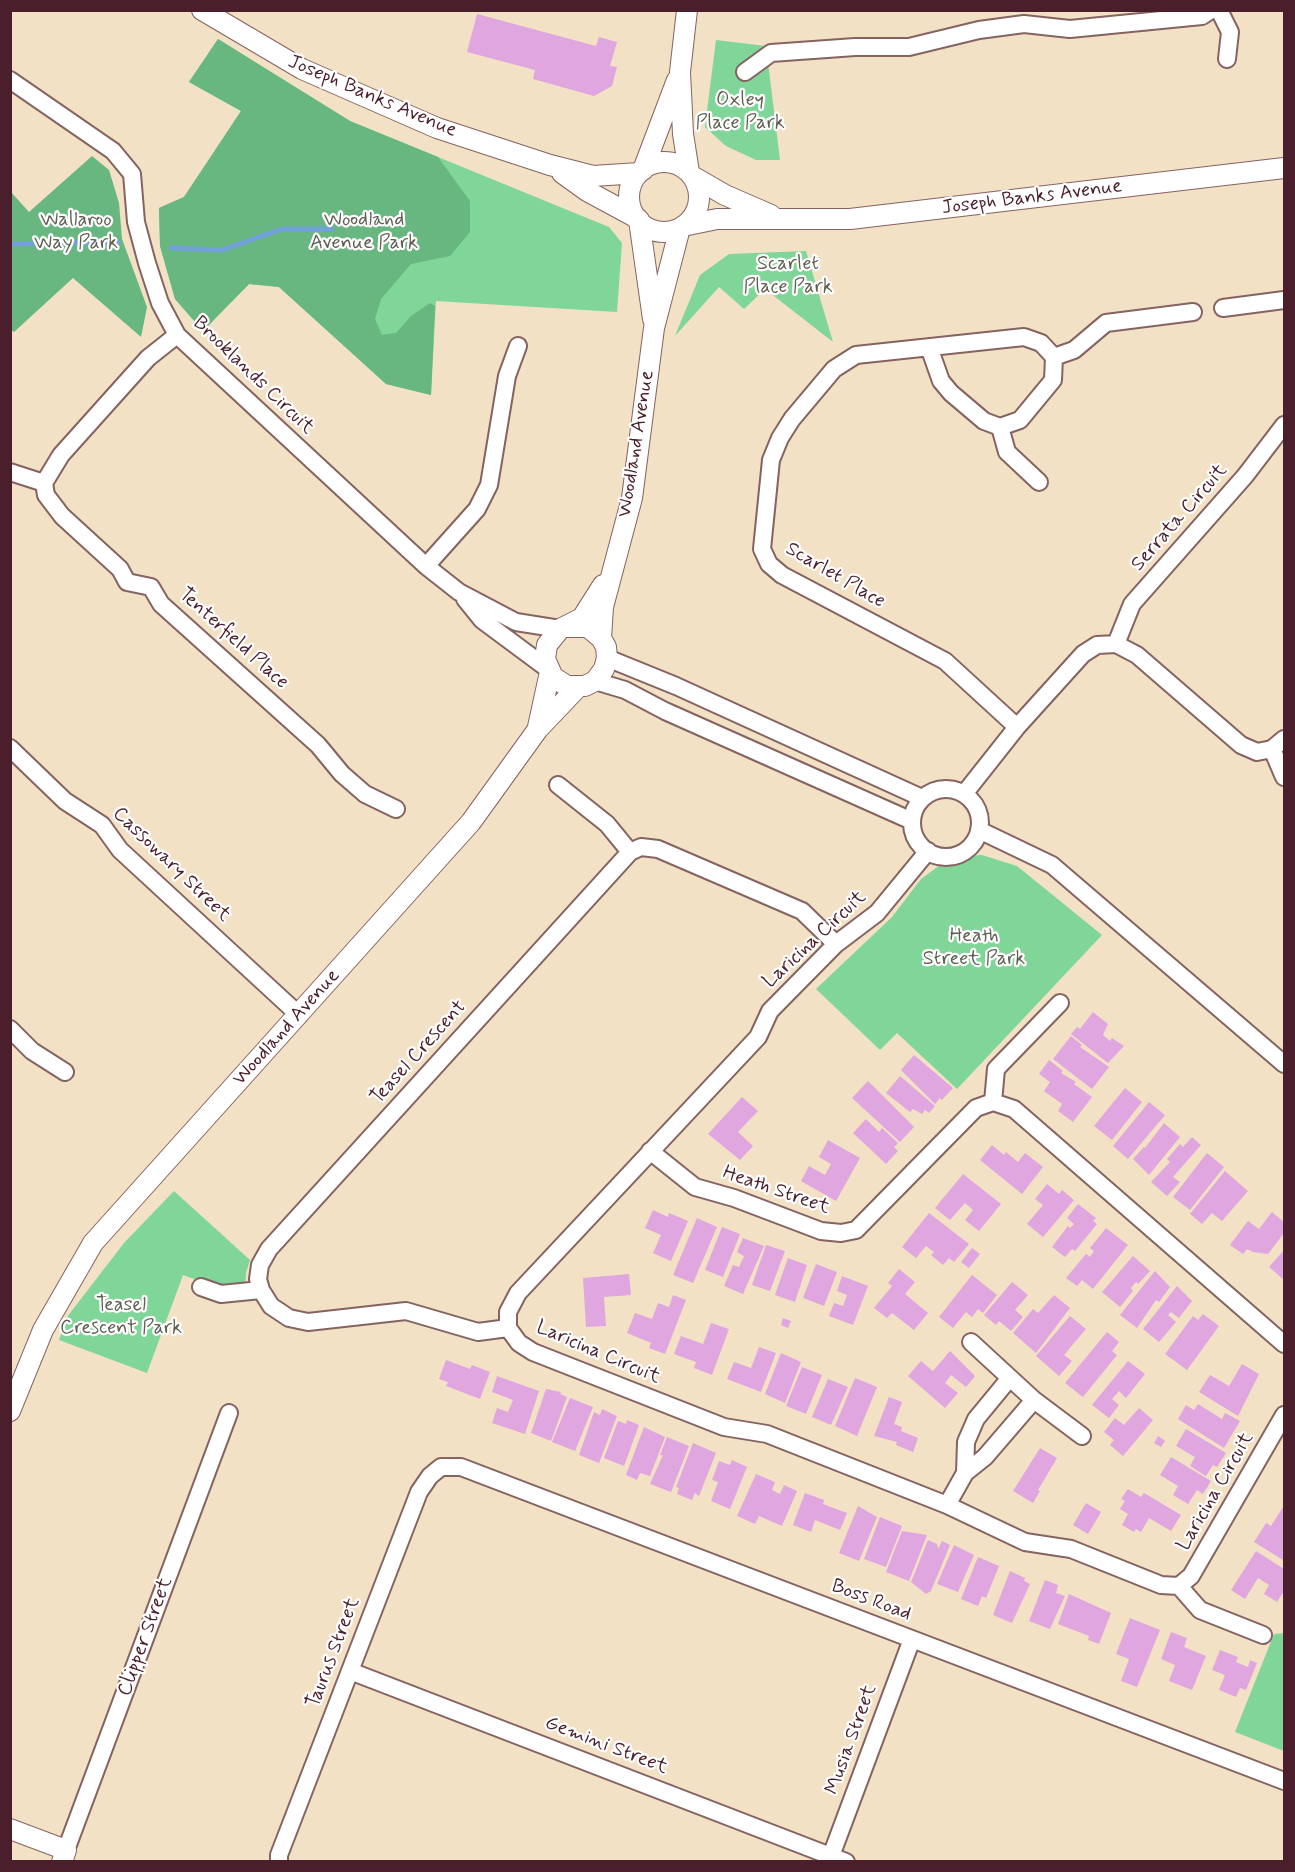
<!DOCTYPE html>
<html>
<head>
<meta charset="utf-8">
<style>
  body { margin:0 }
  #map { position:relative; width:1295px; height:1872px; overflow:hidden; background:#f2e1c5; font-family:Mynerve,sans-serif }
  canvas { display:block }
  .frame { position:absolute; inset:0; border:12px solid #4a1f2b; pointer-events:none }
</style>
</head>
<body>
<div id="map">
<canvas width="1295" height="1872"></canvas>
<div class="frame"></div>
</div>
<script>
const context = document.querySelector('canvas').getContext('2d');
context.lineJoin = 'round';
function fillPath(path, color) { context.fillStyle = color; context.fill(path, 'evenodd'); }
const toPath = rows => new Path2D(rows.map(r => 'M' + r).join(''));
function strokePath(path, color, width, dash) { context.strokeStyle = color; context.lineWidth = width; context.lineCap = dash ? 'butt' : 'round'; context.setLineDash(dash || []); context.stroke(path); }
function write(font, color, halo, rows, align = 'center') {
  context.font = font + ' Mynerve,sans-serif'; context.lineWidth = 4.5; context.setLineDash([]); context.textBaseline = 'middle'; context.strokeStyle = halo; context.fillStyle = color; for (const [text, x, y, turn = 0] of rows) {
    context.save(); context.translate(x, y); context.rotate((+turn || 0) * Math.PI / 180); context.textAlign = isNaN(turn) ? turn : align; if (halo) context.strokeText(text, 0, 0); context.fillText(text, 0, 0); context.restore();
  }
}
fillPath(toPath([
  [218,39,350,121,609,227,622,243,617,312,436,301,431,395,386,384,279,287,249,284,203,331,175,299,160,246,159,208,184,197,241,111,189,82],
  [716,40,766,46,780,160,756,160,726,146,705,127],
  [806,251,833,342,765,289,744,309,719,287,675,336,700,275,729,254],
  [982,855,1017,866,1102,935,957,1089,897,1033,880,1050,816,989,892,917,921,879,951,857],
  [174,1191,250,1260,246,1273,245,1290,222,1289,183,1275,147,1373,59,1340,67,1317,124,1243],
  [1284,1633,1284,1751,1235,1732,1274,1634]
]), '#80d598');
fillPath(toPath([
  [218,39,350,121,438,157,470,201,470,232,450,256,411,264,381,299,375,319,382,335,396,333,411,316,430,303,435,306,431,395,386,384,279,287,249,284,203,331,175,299,160,246,159,208,184,197,241,111,189,82],
  [92,156,109,170,119,203,122,239,147,307,141,337,73,278,14,332,10,329,11,192,29,212]
]), '#68b680');
strokePath(toPath([
  [10,244,118,242],
  [171,248,222,250,282,229,332,229]
]), '#73a1db', 5);
fillPath(toPath([
  [477,14,596,46,599,37,617,42,610,66,617,67,612,86,594,96,533,79,535,70,467,52],
  [1093,1012,1108,1024,1103,1035,1110,1041,1112,1038,1124,1046,1108,1063,1071,1034,1077,1027,1080,1029],
  [1071,1036,1082,1045,1080,1047,1109,1067,1092,1089,1053,1059],
  [914,1055,953,1088,942,1100,940,1098,935,1104,901,1070],
  [1049,1060,1063,1071,1061,1073,1076,1082,1074,1084,1092,1097,1073,1122,1058,1111,1062,1104,1044,1091,1050,1082,1039,1074],
  [900,1076,935,1106,929,1113,925,1110,922,1114,913,1109,910,1112,886,1093],
  [868,1081,914,1127,900,1142,852,1098],
  [1125,1088,1142,1102,1112,1140,1094,1126],
  [742,1097,758,1111,738,1132,753,1146,740,1160,708,1134],
  [1149,1102,1165,1115,1128,1159,1113,1146],
  [866,1119,879,1132,882,1128,898,1143,894,1147,898,1151,886,1164,853,1133],
  [1164,1123,1180,1137,1149,1175,1133,1159,1144,1147,1145,1148],
  [1192,1137,1201,1145,1173,1177,1180,1182,1167,1196,1151,1182,1170,1162,1167,1159,1180,1144,1183,1147],
  [828,1140,860,1158,836,1201,801,1181,809,1166,825,1175,831,1164,819,1157],
  [992,1145,1004,1155,1006,1152,1018,1162,1025,1153,1043,1167,1022,1194,980,1160],
  [1207,1153,1224,1167,1190,1210,1173,1197],
  [1225,1171,1248,1191,1222,1221,1212,1213,1202,1224,1190,1214],
  [963,1174,1001,1204,979,1231,965,1220,973,1210,965,1203,950,1220,935,1208],
  [1047,1184,1059,1194,1062,1190,1074,1200,1043,1237,1027,1224,1043,1205,1035,1199],
  [1078,1204,1096,1218,1093,1221,1097,1224,1075,1251,1072,1249,1065,1257,1052,1247,1068,1226,1070,1228,1074,1224,1067,1218],
  [653,1210,668,1217,669,1213,688,1221,671,1261,653,1253,661,1235,645,1228],
  [1272,1212,1284,1222,1284,1233,1268,1254,1253,1252,1247,1249,1243,1254,1230,1245,1248,1221,1259,1229],
  [929,1213,969,1244,954,1262,949,1258,943,1265,931,1255,934,1252,926,1246,916,1258,902,1247],
  [697,1218,717,1227,693,1283,673,1275],
  [722,1227,740,1234,723,1277,705,1270],
  [1106,1228,1128,1245,1093,1289,1082,1280,1077,1286,1066,1278,1086,1254,1090,1257,1094,1251,1090,1248],
  [743,1238,764,1246,743,1294,724,1286,733,1265,739,1267,744,1256,737,1252],
  [766,1245,785,1251,770,1291,752,1285],
  [972,1248,980,1254,969,1268,961,1262],
  [1284,1250,1284,1280,1269,1267],
  [1133,1256,1150,1271,1138,1284,1136,1282,1131,1288,1133,1291,1120,1307,1102,1292],
  [788,1258,807,1265,795,1302,775,1295],
  [816,1264,837,1272,824,1306,803,1298],
  [899,1269,915,1282,905,1294,928,1313,914,1330,892,1313,887,1318,874,1308,892,1286,888,1283],
  [1155,1271,1170,1287,1159,1302,1156,1300,1137,1328,1120,1315],
  [629,1274,631,1295,604,1297,606,1326,586,1327,583,1278],
  [972,1275,997,1295,983,1313,978,1309,972,1317,966,1312,953,1328,939,1317],
  [842,1276,868,1286,853,1325,829,1316,834,1303,843,1306,847,1295,837,1291],
  [1012,1282,1028,1295,1015,1310,1023,1317,1011,1331,999,1321,996,1325,984,1315],
  [1177,1286,1192,1301,1179,1318,1171,1312,1168,1315,1176,1322,1159,1342,1143,1329],
  [673,1295,686,1300,665,1354,649,1348,651,1343,627,1333,635,1313,652,1319,658,1303,669,1307],
  [1054,1295,1070,1308,1036,1353,1013,1333,1033,1309,1038,1313],
  [1203,1314,1219,1326,1187,1370,1165,1354,1193,1316,1198,1320],
  [1070,1316,1086,1329,1064,1355,1072,1361,1059,1376,1036,1356],
  [783,1318,791,1321,788,1328,781,1325],
  [711,1323,729,1329,712,1375,694,1368,696,1362,674,1354,681,1336,703,1344],
  [1107,1332,1119,1342,1112,1351,1117,1355,1083,1397,1065,1383],
  [759,1347,776,1353,761,1392,727,1379,734,1362,751,1368],
  [950,1351,975,1376,966,1387,951,1375,945,1383,958,1393,945,1408,908,1376,921,1361,933,1371],
  [781,1353,801,1362,785,1403,765,1394],
  [446,1360,470,1369,472,1365,490,1372,480,1399,446,1386,448,1382,439,1379],
  [1128,1361,1145,1374,1126,1398,1119,1391,1112,1399,1119,1405,1109,1418,1092,1405],
  [1242,1364,1259,1374,1238,1416,1199,1392,1210,1375,1229,1386],
  [802,1367,822,1375,806,1414,786,1406],
  [497,1376,539,1391,525,1434,492,1423,497,1408,508,1412,513,1400,492,1392],
  [855,1378,877,1387,857,1436,835,1426],
  [828,1379,848,1387,831,1425,812,1417],
  [546,1389,561,1392,560,1394,567,1397,551,1441,531,1433],
  [889,1397,902,1402,894,1424,902,1427,901,1431,918,1438,913,1452,896,1445,897,1442,874,1436],
  [570,1398,593,1407,575,1451,552,1442],
  [1198,1404,1222,1419,1225,1413,1240,1421,1224,1448,1178,1419,1186,1405,1194,1410],
  [1139,1408,1153,1420,1123,1456,1110,1445,1114,1440,1104,1432,1115,1418,1124,1425],
  [602,1409,617,1416,599,1463,579,1455,594,1412,600,1415],
  [627,1420,639,1425,624,1466,604,1458,618,1421,626,1424],
  [644,1427,665,1437,650,1476,640,1473,637,1480,626,1475],
  [1186,1429,1226,1453,1217,1467,1213,1465,1206,1476,1190,1466,1195,1457,1176,1446],
  [1158,1436,1165,1441,1161,1447,1154,1443],
  [667,1437,689,1446,671,1492,650,1484,663,1455,660,1455],
  [693,1443,716,1453,699,1496,695,1493,692,1500,677,1494,679,1488,676,1487],
  [1040,1448,1057,1458,1038,1490,1040,1491,1033,1503,1013,1491],
  [1171,1457,1211,1481,1203,1494,1197,1490,1188,1504,1173,1495,1178,1486,1160,1475],
  [732,1460,747,1467,730,1509,711,1501,718,1482,712,1480,719,1461,730,1465],
  [756,1474,775,1482,772,1490,780,1494,784,1485,797,1491,782,1526,759,1516,755,1524,737,1516],
  [1128,1489,1141,1497,1144,1493,1181,1515,1171,1531,1149,1518,1141,1532,1136,1529,1134,1532,1122,1525,1128,1514,1120,1509,1125,1501,1121,1499],
  [805,1493,824,1500,823,1504,847,1513,840,1530,815,1520,811,1532,793,1525],
  [1086,1503,1101,1512,1088,1534,1073,1525],
  [858,1506,877,1517,859,1561,839,1553],
  [1283,1507,1284,1508,1283,1560,1254,1542,1266,1523,1271,1526],
  [880,1517,902,1526,886,1567,864,1559],
  [902,1531,927,1535,909,1581,886,1572],
  [928,1540,937,1544,938,1549,942,1541,950,1545,931,1591,926,1594,911,1582],
  [954,1545,974,1555,958,1592,937,1584],
  [1256,1551,1284,1569,1284,1591,1277,1602,1264,1594,1269,1585,1258,1578,1245,1599,1231,1590],
  [978,1557,999,1566,986,1598,982,1596,978,1606,961,1599],
  [1010,1571,1025,1578,1024,1581,1030,1584,1012,1623,993,1615],
  [1045,1580,1058,1585,1056,1593,1065,1596,1050,1629,1029,1621],
  [1069,1594,1111,1613,1099,1644,1088,1640,1089,1636,1058,1624],
  [1130,1618,1160,1630,1137,1687,1121,1681,1129,1659,1116,1654],
  [1171,1632,1187,1638,1184,1647,1206,1656,1192,1690,1169,1681,1175,1665,1161,1659],
  [1220,1650,1238,1657,1236,1662,1248,1667,1250,1660,1257,1663,1246,1690,1240,1688,1236,1697,1219,1690,1225,1675,1212,1670]
]), '#e0a6e0');
const minor = toPath([
  [1219,10,1230,32,1227,59],
  [745,72,771,53,855,47,909,47,979,30,1024,24,1070,29,1202,16,1211,10],
  [10,80,113,151,132,174,136,222,147,263,160,303,177,335,426,566,459,592,516,622,560,629],
  [1223,308,1284,300],
  [177,335,148,358,61,455,44,483,46,495,62,516,120,569,127,582,151,587,161,604,318,745,342,774,365,794,396,809],
  [929,347,941,381,951,393,984,421,1000,427,1020,420,1053,380,1054,357,1041,343,1024,337,856,355,834,369,792,419,780,438,771,460,762,549,769,564,782,575,945,661,1017,727],
  [1054,357,1074,350,1106,323,1193,312],
  [1000,427,1007,452,1039,482],
  [10,472,44,483],
  [426,566,477,509,489,485,507,376,518,346],
  [465,599,482,620,548,669],
  [1116,644,1132,604,1245,476,1284,425],
  [607,658,676,686,922,798],
  [595,681,625,690,665,711,912,821],
  [10,748,65,801,102,825,120,850,299,1015],
  [1272,749,1284,777],
  [558,785,607,824,630,852],
  '912 823a34 34 0 1 1 68 0a34 34 0 1 1-68 0Z',
  [964,794,1017,727,1083,654,1097,645,1116,644,1137,655,1241,745,1257,752,1272,749,1284,739],
  [979,830,1052,865,1284,1064],
  [928,851,877,913,836,944,770,1011,758,1037,518,1293,508,1312,508,1328,519,1343,533,1352,724,1427,767,1434,947,1505,1025,1542,1071,1549,1161,1585,1179,1586,1191,1576,1284,1415],
  [10,1029,32,1051,65,1072],
  [993,1102,996,1069,1060,1003],
  [650,1151,695,1187,734,1198,821,1231,841,1233,856,1230,976,1108,993,1102,1014,1109,1284,1344],
  [201,1287,221,1294,261,1290],
  [508,1328,478,1332,406,1311,308,1322,289,1318,271,1306,261,1290,258,1279,260,1265,269,1249,630,852,641,847,658,849,802,911,836,944],
  [971,1342,1034,1400,985,1457,965,1473,966,1442,976,1419,1009,1379],
  [1034,1400,1082,1436],
  [947,1505,965,1473],
  [1179,1586,1200,1610,1263,1635],
  [350,1671,846,1862],
  [66,1850,229,1413],
  [831,1856,912,1639],
  [279,1862,279,1855,419,1492,430,1476,441,1467,461,1467,1284,1781]
]);
const tertiary = toPath([
  [202,10,302,69,437,128,550,165,593,176,639,173],
  [687,10,680,72,683,134,689,172],
  '629 197a35 35 0 1 1 70 0a35 35 0 1 1-70 0Z',
  [643,170,677,80],
  [562,173,587,191,637,218],
  [692,176,725,195,771,215],
  [639,220,653,319],
  [683,226,717,219,850,219,1284,168],
  [565,627,588,627,601,638,606,647,607,658,604,669,595,681,585,686,567,686,553,677,545,659,547,645,560,629,582,618,603,585],
  [601,638,603,607,632,498,654,328,680,228],
  [538,727,550,672],
  [10,1411,43,1330,93,1243,471,822,538,729,578,687],
  [10,1829,66,1850,62,1862]
]);
strokePath(minor, '#856361', 20);
strokePath(tertiary, '#856361', 22);
strokePath(minor, '#fff', 16);
strokePath(tertiary, '#fff', 20);
write('20px', '#4a1f2b', '#fff', [
  ["Joseph Banks Avenue",372,97,23],
  ["Joseph Banks Avenue",1032,198,-7],
  ["Brooklands Circuit",253,376,44],
  ["Woodland Avenue",637,444,-81],
  ["Serrata Circuit",1180,518,-49],
  ["Scarlet Place",835,576,30],
  ["Tenterfield Place",233,639,42],
  ["Cassowary Street",171,865,44],
  ["Laricina Circuit",815,940,-43],
  ["Woodland Avenue",287,1028,-48],
  ["Teasel Crescent",419,1053,-48],
  ["Heath Street",776,1191,19],
  ["Laricina Circuit",598,1353,23],
  ["Laricina Circuit",1216,1492,-60],
  ["Boss Road",871,1601,21],
  ["Clipper Street",146,1637,-70],
  ["Taurus Street",334,1653,-69],
  ["Musia Street",852,1740,-70],
  ["Gemini Street",606,1746,21]
]);
write('20px', '#5d5f51', '#fff', [
  ["Oxley",740,101],
  ["Place Park",740,124],
  ["Wallaroo",76,221],
  ["Way Park",76,244],
  ["Woodland",364,221],
  ["Avenue Park",364,244],
  ["Scarlet",788,265],
  ["Place Park",788,288],
  ["Heath",974,937],
  ["Street Park",974,960],
  ["Teasel",121,1306],
  ["Crescent Park",121,1329]
]);
</script>
</body>
</html>
